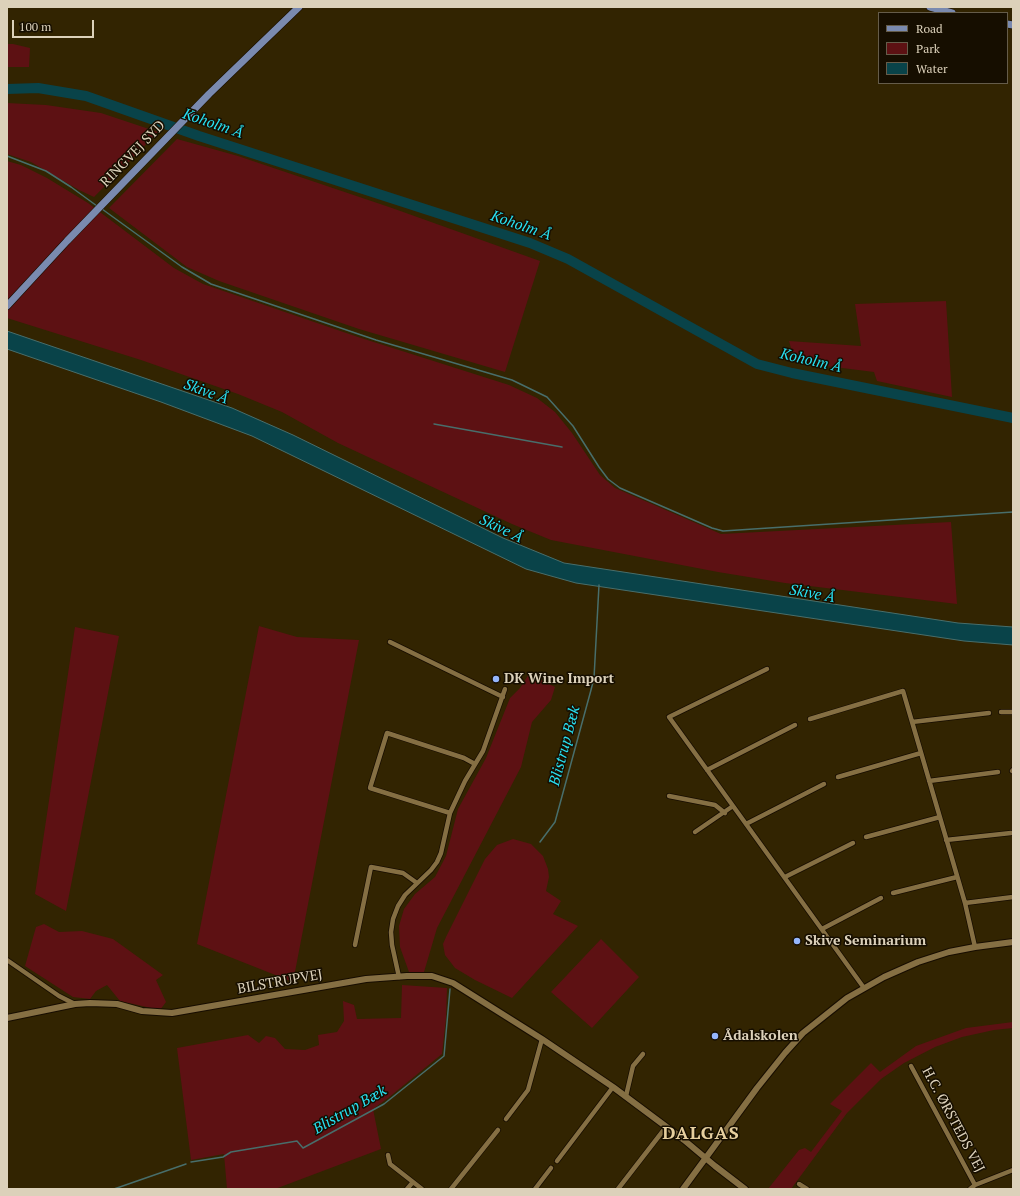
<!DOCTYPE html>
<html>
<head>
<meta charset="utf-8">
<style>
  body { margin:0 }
  #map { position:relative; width:1020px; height:1196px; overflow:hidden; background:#322401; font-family:"PT Serif",serif }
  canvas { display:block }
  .frame { position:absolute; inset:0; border:8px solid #dcd1ba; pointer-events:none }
  .legend { position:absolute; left:878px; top:12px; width:130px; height:72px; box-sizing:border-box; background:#160e00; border:1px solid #655c4a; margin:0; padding:5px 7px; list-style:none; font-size:12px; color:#dcd1ba }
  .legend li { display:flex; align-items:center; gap:8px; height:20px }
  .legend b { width:20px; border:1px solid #655c4a }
  .scale { position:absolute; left:12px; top:20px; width:82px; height:18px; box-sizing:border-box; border:2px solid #dcd1ba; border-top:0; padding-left:5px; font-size:12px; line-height:14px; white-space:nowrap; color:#dcd1ba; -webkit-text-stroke:3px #160e00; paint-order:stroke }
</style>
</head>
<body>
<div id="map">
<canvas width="1020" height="1196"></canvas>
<div class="frame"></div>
<ul class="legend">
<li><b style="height:5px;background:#7a8aaf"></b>Road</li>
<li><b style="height:11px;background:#5d1113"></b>Park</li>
<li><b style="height:11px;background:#094349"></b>Water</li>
</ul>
<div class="scale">100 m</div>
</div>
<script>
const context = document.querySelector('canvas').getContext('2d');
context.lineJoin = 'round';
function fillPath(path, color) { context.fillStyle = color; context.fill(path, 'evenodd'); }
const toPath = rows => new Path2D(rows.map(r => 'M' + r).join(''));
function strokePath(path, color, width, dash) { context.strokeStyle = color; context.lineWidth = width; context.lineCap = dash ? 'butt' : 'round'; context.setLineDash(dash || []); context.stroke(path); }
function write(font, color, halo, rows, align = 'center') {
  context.font = font + ' "PT Serif",serif'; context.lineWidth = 3; context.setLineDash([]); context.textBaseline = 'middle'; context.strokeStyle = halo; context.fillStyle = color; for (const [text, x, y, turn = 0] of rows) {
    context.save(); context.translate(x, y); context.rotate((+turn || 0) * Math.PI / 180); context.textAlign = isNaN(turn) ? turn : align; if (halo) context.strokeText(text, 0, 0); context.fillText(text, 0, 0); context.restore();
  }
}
fillPath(toPath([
  [7,44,13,44,30,48,29,67,7,67],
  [7,103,46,105,101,113,158,132,94,197,79,190,31,162,7,154],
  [177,139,238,156,392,208,540,261,505,372,359,329,219,281,187,267,109,208],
  [7,161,21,165,47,178,88,203,174,268,203,284,358,337,509,385,537,398,555,412,572,433,600,475,615,488,721,534,951,522,957,604,785,583,718,572,551,540,512,524,338,443,282,412,238,394,141,360,7,318],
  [946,301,952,397,877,381,874,372,795,362,789,341,861,346,855,304],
  [259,626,297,637,359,640,293,982,197,944],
  [75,627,119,636,66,911,35,894],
  [529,674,555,687,551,700,532,722,521,767,437,928,424,972,409,972,400,947,399,926,404,909,415,894,435,877,446,856,458,809,486,758,510,698,520,688],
  [513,839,531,844,543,856,548,869,549,877,546,891,561,901,553,914,578,926,512,998,475,980,455,968,445,955,443,944,446,937,485,859,497,845],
  [44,924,59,932,82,931,113,939,163,975,156,980,166,1002,160,1010,120,1001,107,985,96,991,90,999,73,997,25,966,36,927],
  [601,939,639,977,592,1028,551,992],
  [402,985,447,988,446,1018,442,1054,388,1098,373,1109,381,1149,275,1189,227,1189,224,1154,191,1160,177,1048,248,1035,259,1043,266,1036,275,1038,285,1049,305,1050,319,1045,318,1035,337,1032,344,1021,343,1001,354,1005,357,1019,401,1018],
  [1013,1022,1013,1028,994,1030,962,1037,935,1047,904,1063,881,1079,847,1113,791,1189,768,1189,799,1150,805,1148,811,1152,842,1111,830,1104,871,1063,880,1072,916,1046,966,1028]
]), '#5d1113');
const water = toPath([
  [7,331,232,408,293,435,503,538,564,563,958,623,1013,627,1013,645,964,641,576,583,526,569,252,436,161,402,7,349,7,331]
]);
fillPath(water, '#094349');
strokePath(water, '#486e6b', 1);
strokePath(toPath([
  [7,156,46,171,71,187,97,206],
  [102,209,182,267,211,284,376,340,512,380,547,397,573,426,599,467,608,479,620,488,712,528,723,531,1013,512],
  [434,424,562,447],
  [540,842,555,822,591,690,594,678,599,585],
  [191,1162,223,1157,231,1152,297,1141,303,1148,384,1104,444,1056,450,989],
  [114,1189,186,1164]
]), '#486e6b', 1.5);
strokePath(toPath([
  [7,89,38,88,86,96,199,136,530,243,568,259,757,364,792,373,1013,418]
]), '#094349', 10);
const street = toPath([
  [390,642,503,697],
  [767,669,669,717,864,988],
  [1001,712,1013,712],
  [810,719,903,691,965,903,975,947],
  [912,722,989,713],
  [707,770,795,725],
  [1012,771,1013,770],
  [838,777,921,753],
  [929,781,998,772],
  [669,796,715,805,725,813],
  [450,813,370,788,387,733,464,758,475,764],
  [746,824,824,784],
  [695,832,733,806],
  [866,837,940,817],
  [946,840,1011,833],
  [785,877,853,843],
  [893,893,957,877],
  [965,903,1013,897],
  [822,929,881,898],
  [355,945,371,867,403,873,417,883],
  [7,960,59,996,75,1004],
  [399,977,392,945,391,932,393,919,398,906,405,895,431,870,437,862,441,853,450,813,465,781,483,751,505,689],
  [911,1066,975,1185],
  [626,1096,633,1066,643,1054],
  [506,1119,528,1090,542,1039],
  [388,1155,390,1164,422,1189],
  [557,1161,613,1087],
  [799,1184,807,1189],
  [407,1189,413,1182],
  [451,1189,498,1130],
  [535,1189,551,1168],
  [618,1189,666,1127],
  [970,1189,975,1185,1013,1170]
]);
const secondary = toPath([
  [7,1018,75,1004,90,1003,117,1004,142,1011,172,1013,366,979,407,976,432,976,453,983,542,1039,613,1087,684,1140,715,1166,745,1189],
  [683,1189,757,1088,785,1053,803,1033,847,998,884,977,918,962,949,952,975,947,1013,942]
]);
const primary = toPath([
  [930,7,952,13],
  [1007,24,1013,25],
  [7,306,67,241,209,94,299,7]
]);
strokePath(street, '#170d00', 6);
strokePath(secondary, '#170d00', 8);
strokePath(primary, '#170d00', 8);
strokePath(street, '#856f43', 4.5);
strokePath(secondary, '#856f43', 6);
strokePath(primary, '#7a8aaf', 7);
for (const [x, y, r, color] of [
  [496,679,4,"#95b6fd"],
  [797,941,4,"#95b6fd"],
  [715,1036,4,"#95b6fd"]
]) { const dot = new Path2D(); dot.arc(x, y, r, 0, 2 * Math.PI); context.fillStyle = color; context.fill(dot); strokePath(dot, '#160e00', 1.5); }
write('14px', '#dcd1ba', '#160e00', [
  ["RINGVEJ SYD",133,154,-46],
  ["BILSTRUPVEJ",280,982,-10],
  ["H.C. ØRSTEDS VEJ",953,1120,62]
]);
write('bold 14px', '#dcd1ba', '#160e00', [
  ["DK Wine Import",504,679],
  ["Skive Seminarium",805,941],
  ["Ådalskolen",723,1036]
], 'left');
write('italic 15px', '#28e0f1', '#160e00', [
  ["Koholm Å",213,124,19],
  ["Koholm Å",521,226,19],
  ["Koholm Å",811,361,13],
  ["Skive Å",206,392,20],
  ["Skive Å",501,529,26],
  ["Skive Å",812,594,10],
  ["Blistrup Bæk",565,746,-75],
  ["Blistrup Bæk",350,1110,-30]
]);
context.letterSpacing = '1px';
write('bold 18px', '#e6cf9f', '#160e00', [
  ["DALGAS",701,1134]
]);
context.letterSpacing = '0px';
</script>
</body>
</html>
